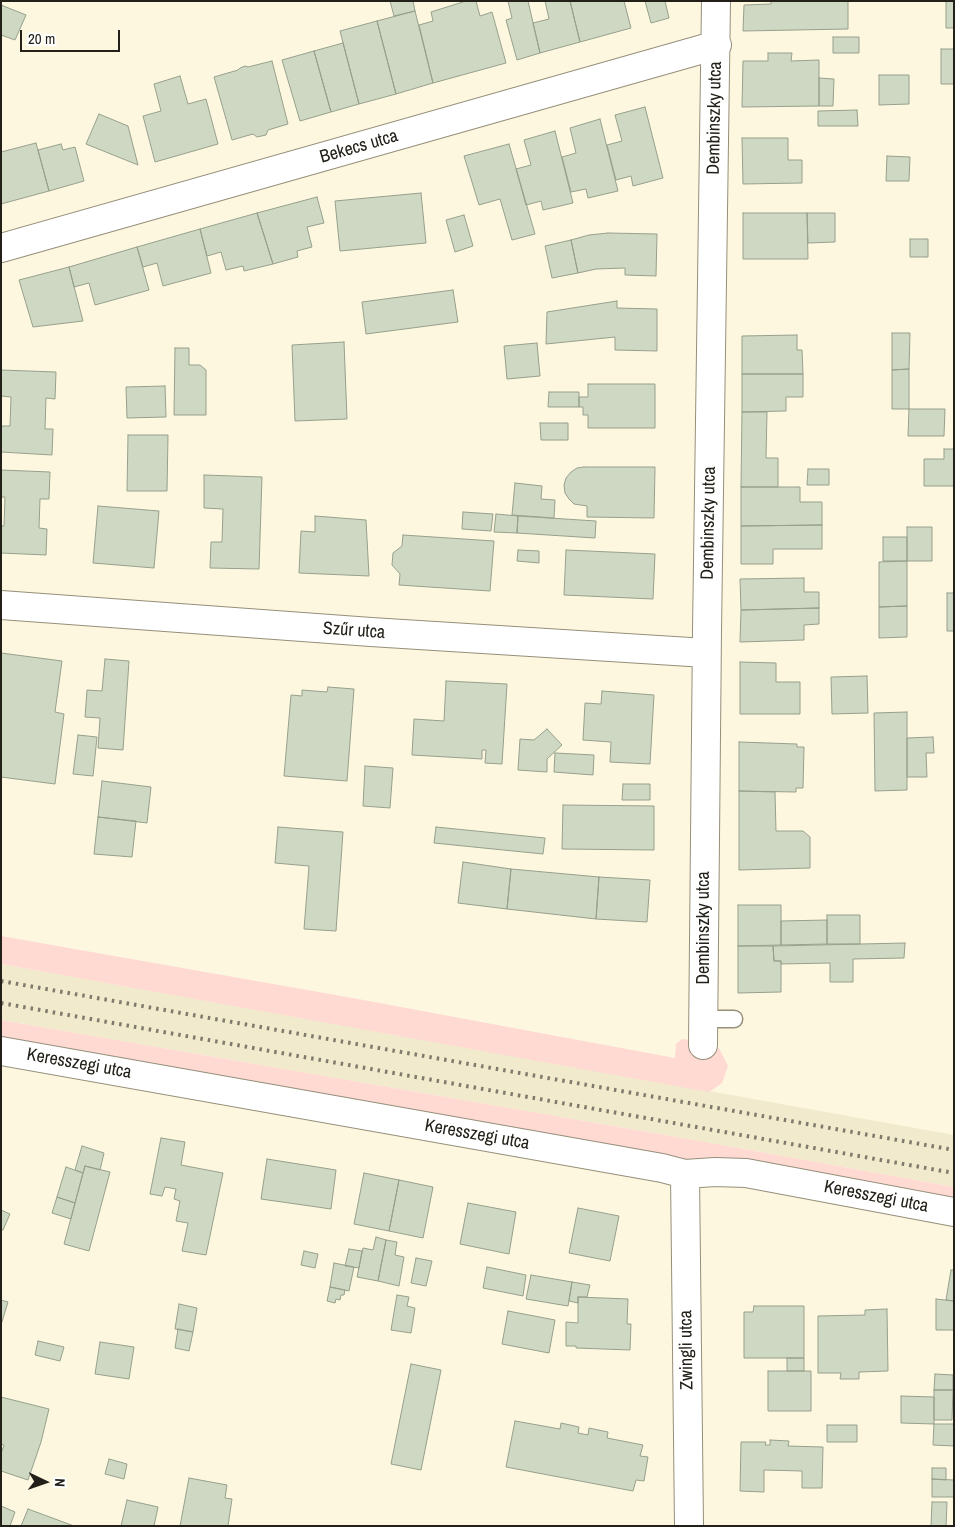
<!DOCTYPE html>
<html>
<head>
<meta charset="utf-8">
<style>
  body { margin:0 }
  #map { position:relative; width:955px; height:1527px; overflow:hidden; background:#fdf7e0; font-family:"Archivo Narrow",sans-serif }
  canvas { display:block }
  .frame { position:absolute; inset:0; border:2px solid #222018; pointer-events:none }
  .north { position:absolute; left:20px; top:1457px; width:50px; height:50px; -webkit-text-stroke:4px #fff; paint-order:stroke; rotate:93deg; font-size:14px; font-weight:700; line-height:20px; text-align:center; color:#222018 }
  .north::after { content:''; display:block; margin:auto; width:18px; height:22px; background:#222018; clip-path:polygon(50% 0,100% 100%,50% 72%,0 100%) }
  .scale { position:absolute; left:20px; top:30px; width:100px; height:22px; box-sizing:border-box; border:2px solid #222018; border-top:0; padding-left:6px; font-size:15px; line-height:18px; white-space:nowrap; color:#222018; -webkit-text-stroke:4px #fff; paint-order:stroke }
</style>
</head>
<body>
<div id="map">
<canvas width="955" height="1527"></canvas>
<div class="frame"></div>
<div class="north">N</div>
<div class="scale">20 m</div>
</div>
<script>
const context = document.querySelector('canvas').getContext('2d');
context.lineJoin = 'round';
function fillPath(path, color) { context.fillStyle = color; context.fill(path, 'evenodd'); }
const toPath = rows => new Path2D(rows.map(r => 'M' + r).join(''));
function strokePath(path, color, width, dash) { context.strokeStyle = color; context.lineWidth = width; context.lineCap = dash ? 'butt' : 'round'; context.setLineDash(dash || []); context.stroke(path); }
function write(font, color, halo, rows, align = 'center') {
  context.font = font + ' "Archivo Narrow",sans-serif'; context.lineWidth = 4.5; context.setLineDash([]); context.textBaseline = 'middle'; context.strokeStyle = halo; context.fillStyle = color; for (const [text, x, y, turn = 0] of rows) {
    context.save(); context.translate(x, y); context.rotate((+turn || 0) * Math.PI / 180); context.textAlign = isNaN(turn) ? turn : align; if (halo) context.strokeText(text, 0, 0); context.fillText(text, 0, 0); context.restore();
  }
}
fillPath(toPath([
  [1,964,954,1135,954,1187,700,1141,1,1020]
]), '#f2eacc');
fillPath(toPath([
  [1,936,347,997,675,1058,676,1044,682,1039,691,1040,707,1050,719,1048,728,1066,722,1083,709,1092,1,964],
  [1,1020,700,1141,954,1187,954,1202,704,1164,1,1039]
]), '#fedad3');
const building = toPath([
  [390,1,413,1,415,11,394,16,390,1],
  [466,1,476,1,480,16,492,12,506,63,433,83,419,25,433,21,431,12,466,1],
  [508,1,528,1,540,53,517,60,506,20,512,18,508,1],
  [545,1,570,1,580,42,540,53,533,23,549,19,545,1],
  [570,1,624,1,631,28,580,42,570,1],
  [645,1,665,1,669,18,651,23,645,1],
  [771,1,848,1,848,29,743,31,744,5,771,4,771,1],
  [946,1,954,1,954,28,946,28,946,1],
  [1,5,26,15,15,40,1,35,1,5],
  [415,11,433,83,396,94,377,21,415,11],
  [377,21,396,94,359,104,340,31,377,21],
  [833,37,859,37,859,53,833,53,833,37],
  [343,43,359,104,331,112,314,51,343,43],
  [941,49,954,49,954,84,941,84,941,49],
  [314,51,331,112,300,121,282,60,314,51],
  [768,53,792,53,791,61,819,60,819,106,742,107,743,61,768,61,768,53],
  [272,61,288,124,268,130,266,135,257,137,253,134,232,140,214,77,238,70,240,68,245,66,248,67,272,61],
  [879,75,909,75,909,104,879,105,879,75],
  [180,76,188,104,206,99,218,144,155,162,143,116,161,111,154,84,180,76],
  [819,78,834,79,833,106,819,106,819,78],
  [645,107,663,178,633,186,631,176,616,180,607,145,622,141,615,115,645,107],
  [857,110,858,126,818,126,818,111,857,110],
  [99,114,128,126,138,165,86,144,99,114],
  [600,119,618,191,588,198,586,189,571,192,562,157,576,153,570,128,600,119],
  [555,131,573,203,543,210,541,201,526,205,516,169,531,165,524,140,555,131],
  [742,138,788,138,788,160,802,160,802,183,743,184,742,138],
  [36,143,49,191,1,204,1,152,36,143],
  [61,144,63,150,75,147,84,181,49,191,38,150,61,144],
  [509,144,535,234,512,240,500,199,479,205,464,156,509,144],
  [887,156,910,157,909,181,886,181,887,156],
  [421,193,426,243,340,251,335,201,421,193],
  [317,197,324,223,307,227,312,247,297,251,298,257,273,264,257,213,317,197],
  [257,213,273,264,244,271,243,266,226,270,221,252,207,256,200,229,257,213],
  [743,213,807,213,808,259,743,259,743,213],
  [807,213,835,213,835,242,808,243,807,213],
  [464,215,473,246,455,252,446,220,464,215],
  [200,229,211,273,163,286,157,263,143,267,137,247,200,229],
  [608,233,657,234,656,276,625,275,625,268,596,269,578,273,571,240,589,235,608,233],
  [910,239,928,239,928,257,910,257,910,239],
  [571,240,578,273,552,278,545,246,571,240],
  [137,247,149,290,95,305,89,283,74,287,69,267,137,247],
  [69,267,83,321,33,327,19,280,69,267],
  [453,290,458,322,366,334,362,302,453,290],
  [617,301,617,308,657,309,657,351,615,350,615,337,546,344,547,312,617,301],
  [892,333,910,333,909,369,892,370,892,333],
  [797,335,797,350,802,350,803,374,742,374,742,336,797,335],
  [344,342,347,419,295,421,292,345,344,342],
  [537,343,540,376,507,379,504,346,537,343],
  [175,348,189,348,189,365,200,365,206,370,206,415,174,415,175,348],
  [909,369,909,409,892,409,892,370,909,369],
  [1,370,56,372,55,399,46,398,45,429,53,429,52,455,1,452,1,426,10,426,11,397,1,396,1,370],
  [742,374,803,374,803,397,786,397,786,411,742,412,742,374],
  [588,384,655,384,655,428,588,428,588,415,583,415,583,407,579,407,579,397,588,397,588,384],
  [165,386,166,417,127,418,126,387,165,386],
  [549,392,579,392,579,407,548,407,549,392],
  [909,409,945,409,944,436,908,436,909,409],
  [742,412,767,412,766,458,778,458,778,487,741,487,742,412],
  [540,423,568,423,568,440,541,440,540,423],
  [128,435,168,435,167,491,127,491,128,435],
  [944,449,954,449,954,486,924,486,924,459,944,459,944,449],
  [584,467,655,467,654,518,587,517,587,506,574,504,569,499,565,493,564,485,566,478,571,472,577,468,584,467],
  [808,469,829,469,829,485,807,485,808,469],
  [1,470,50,472,49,499,40,499,39,528,47,529,46,555,1,553,1,526,4,526,5,497,1,497,1,470],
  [204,475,262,477,259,569,210,568,211,542,222,542,223,509,204,508,204,475],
  [515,483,542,486,541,499,555,500,554,518,512,515,515,483],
  [741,487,800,487,800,502,822,502,822,525,741,526,741,487],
  [98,506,159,511,154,568,93,563,98,506],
  [463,512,493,514,491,531,462,529,463,512],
  [496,514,518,516,517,533,494,532,496,514],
  [315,516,366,520,369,576,299,573,301,531,315,532,315,516],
  [518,516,596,521,595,538,517,533,518,516],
  [822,525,822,549,773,549,773,564,741,564,741,526,822,525],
  [907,527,932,527,932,561,907,561,907,527],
  [403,535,494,541,490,591,399,585,400,574,392,565,393,553,402,546,403,535],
  [883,537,907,537,907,561,883,561,883,537],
  [518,550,539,551,539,563,517,561,518,550],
  [566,550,655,554,653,599,564,595,566,550],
  [907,561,907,606,879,607,879,562,907,561],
  [804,578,804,592,819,592,819,608,741,610,740,579,804,578],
  [947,593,954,593,954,631,947,631,947,593],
  [907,606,907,637,879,638,879,607,907,606],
  [819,608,819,624,804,625,804,640,740,642,741,610,819,608],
  [1,653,62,661,55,712,64,714,55,784,1,777,1,653],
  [105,659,129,661,123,750,98,748,100,718,85,717,87,690,102,691,105,659],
  [740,662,776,663,776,682,800,682,800,714,740,714,740,662],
  [867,676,868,713,832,714,831,677,867,676],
  [446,681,507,684,502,764,485,763,486,750,482,750,482,759,412,755,414,719,444,721,446,681],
  [328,687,354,689,347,781,284,776,291,695,302,696,302,690,327,692,328,687],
  [602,691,654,695,650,764,610,762,611,742,583,740,585,703,601,704,602,691],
  [907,712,907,790,875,791,874,713,907,712],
  [547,729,562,745,547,759,547,772,518,770,520,739,534,740,547,729],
  [78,735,97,737,93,776,73,774,78,735],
  [933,737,934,753,926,753,927,777,907,777,907,738,933,737],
  [739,742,797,744,797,747,804,747,803,788,796,788,796,792,739,791,739,742],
  [555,753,594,755,593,775,554,772,555,753],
  [365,766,393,768,390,808,363,806,365,766],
  [102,781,151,787,147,823,98,817,102,781],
  [623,784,650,784,650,800,622,800,623,784],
  [739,791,775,792,776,831,803,831,810,837,810,868,739,870,739,791],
  [563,805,654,806,654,850,562,849,563,805],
  [98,817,136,821,132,857,94,854,98,817],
  [278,827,343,832,336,931,304,929,309,866,275,863,278,827],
  [436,827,545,838,543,854,434,843,436,827],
  [463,862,511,869,507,909,458,903,463,862],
  [511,869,599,877,596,919,507,909,511,869],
  [599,877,650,880,647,922,596,919,599,877],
  [738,905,781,905,781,945,738,946,738,905],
  [827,915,860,915,860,944,827,944,827,915],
  [827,920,827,944,781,945,781,921,827,920],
  [905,943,904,958,853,959,853,982,830,982,830,963,781,964,781,961,774,961,773,946,905,943],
  [738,946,773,946,774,961,781,961,781,992,738,993,738,946],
  [161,1138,185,1142,181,1165,223,1173,206,1255,182,1251,188,1223,176,1221,180,1201,174,1199,176,1189,165,1187,162,1196,150,1194,161,1138],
  [82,1146,104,1153,100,1170,85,1166,83,1173,75,1170,82,1146],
  [267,1159,336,1170,331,1209,261,1199,267,1159],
  [85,1166,110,1172,89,1251,64,1244,85,1166],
  [66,1167,83,1173,75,1203,57,1197,66,1167],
  [364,1173,399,1180,389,1231,354,1224,364,1173],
  [399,1180,433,1187,423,1238,389,1231,399,1180],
  [57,1197,75,1203,71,1219,52,1213,57,1197],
  [468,1203,516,1212,509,1254,460,1244,468,1203],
  [578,1208,619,1216,610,1261,569,1253,578,1208],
  [1,1210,10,1214,3,1230,1,1230,1,1210],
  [376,1237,386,1240,378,1281,357,1277,363,1248,373,1250,376,1237],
  [386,1240,397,1242,395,1255,404,1257,399,1286,378,1281,386,1240],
  [349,1249,362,1251,359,1268,345,1266,349,1249],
  [304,1251,318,1254,315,1268,301,1265,304,1251],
  [416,1258,432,1261,426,1286,411,1283,416,1258],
  [334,1263,354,1267,349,1291,330,1287,334,1263],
  [487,1267,526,1275,523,1296,483,1288,487,1267],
  [951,1270,954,1270,954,1301,946,1300,951,1270],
  [531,1275,572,1282,568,1306,526,1299,531,1275],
  [572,1282,590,1285,587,1297,578,1297,578,1303,569,1301,572,1282],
  [330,1287,345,1290,344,1295,341,1295,340,1300,336,1299,335,1303,327,1301,330,1287],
  [397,1295,409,1297,407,1306,415,1308,411,1333,391,1330,397,1295],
  [578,1297,628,1299,627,1324,631,1324,630,1350,576,1348,576,1346,566,1346,566,1322,578,1323,578,1297],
  [936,1299,954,1301,954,1330,936,1330,936,1299],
  [1,1300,8,1302,1,1325,1,1300],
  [179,1304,197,1308,193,1332,175,1329,179,1304],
  [754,1306,804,1306,804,1358,744,1358,744,1312,753,1312,754,1306],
  [887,1309,888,1371,859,1372,859,1379,840,1379,841,1373,818,1373,818,1316,865,1315,865,1310,887,1309],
  [508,1311,555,1320,549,1353,502,1344,508,1311],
  [178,1329,193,1332,189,1351,175,1348,178,1329],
  [38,1341,64,1347,60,1361,35,1355,38,1341],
  [100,1342,134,1347,129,1379,95,1374,100,1342],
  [787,1358,804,1358,804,1371,787,1371,787,1358],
  [411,1364,441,1370,421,1470,391,1464,411,1364],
  [768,1371,811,1371,811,1411,768,1411,768,1371],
  [935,1374,953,1375,953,1390,934,1390,935,1374],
  [934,1390,953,1390,952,1420,934,1420,934,1390],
  [901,1396,934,1397,934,1424,901,1423,901,1396],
  [1,1397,49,1409,41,1442,28,1480,1,1471,1,1454,4,1445,1,1444,1,1397],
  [515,1421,560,1429,561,1423,579,1427,578,1433,588,1435,589,1428,608,1432,607,1438,643,1445,640,1456,648,1457,644,1481,636,1480,633,1491,506,1467,515,1421],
  [934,1424,954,1424,954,1446,933,1445,934,1424],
  [827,1425,857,1425,857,1442,827,1442,827,1425],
  [770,1440,789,1441,788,1446,823,1447,822,1488,802,1488,802,1471,764,1470,764,1492,740,1491,741,1442,766,1442,765,1445,770,1445,770,1440],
  [109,1459,127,1464,124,1479,105,1474,109,1459],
  [932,1468,946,1468,946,1480,932,1479,932,1468],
  [189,1478,227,1485,225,1498,232,1499,228,1526,180,1526,189,1478],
  [932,1479,954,1480,954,1497,932,1497,932,1479],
  [127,1500,158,1507,154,1526,121,1526,127,1500],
  [932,1502,947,1502,946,1526,931,1526,932,1502],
  [1,1506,15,1512,10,1526,1,1526,1,1506],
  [28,1509,74,1526,21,1526,28,1509]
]);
fillPath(building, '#ced8c3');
strokePath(building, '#96a08b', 1);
const service = toPath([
  [704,1019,734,1019]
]);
const minor = toPath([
  [1,248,717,45],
  [1,605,371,632,706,653],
  [703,1045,707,631,716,1],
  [1,1051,662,1168,685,1174,715,1172,746,1173,954,1212],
  [685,1174,689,1526]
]);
strokePath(service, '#958f7a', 19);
strokePath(minor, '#958f7a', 30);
strokePath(service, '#fff', 16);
strokePath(minor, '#fff', 28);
strokePath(toPath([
  [1,981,954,1150],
  [1,1003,954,1173]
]), '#7e7b6c', 4, [2.5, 5]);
write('18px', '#222018', '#fff', [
  ["Dembinszky utca",715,118,-89],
  ["Bekecs utca",359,147,-16],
  ["Dembinszky utca",709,523,-89],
  ["Szűr utca",354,631,4],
  ["Dembinszky utca",704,928,-90],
  ["Keresszegi utca",79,1064,10],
  ["Keresszegi utca",477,1135,10],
  ["Keresszegi utca",876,1197,11],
  ["Zwingli utca",687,1350,-91]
]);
</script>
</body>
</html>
